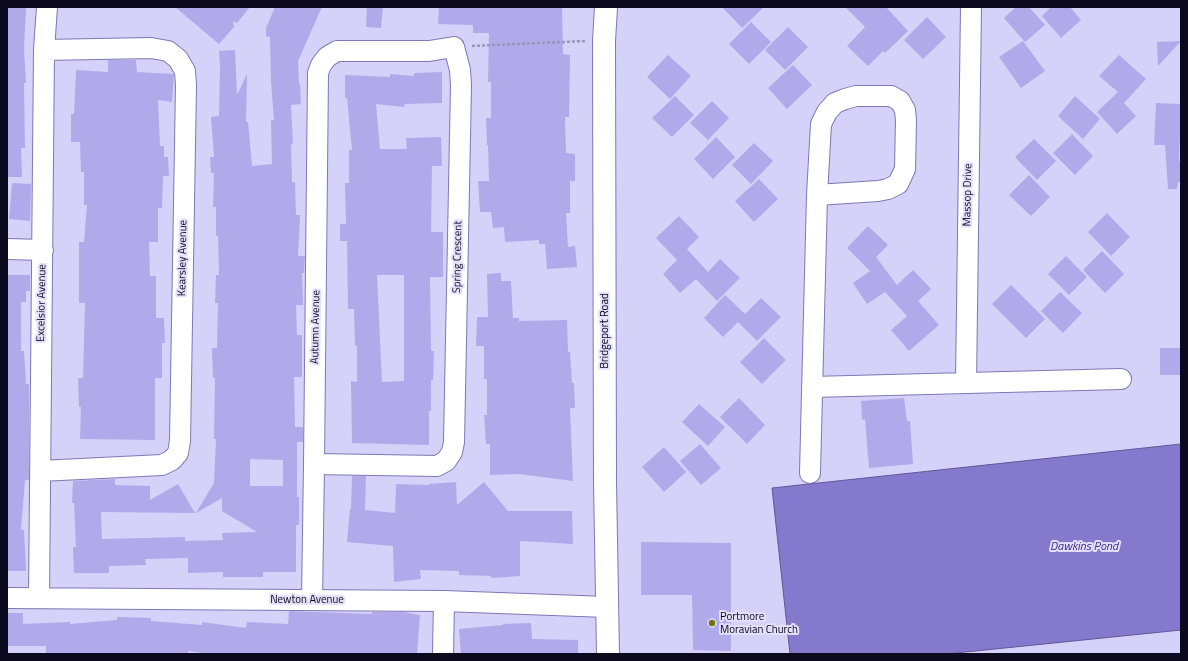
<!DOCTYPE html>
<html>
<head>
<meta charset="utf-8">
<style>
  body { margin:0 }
  #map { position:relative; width:1188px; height:661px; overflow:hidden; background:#d4d2f9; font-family:"Titillium Web",sans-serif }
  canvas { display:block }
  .frame { position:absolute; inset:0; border:8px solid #0c081e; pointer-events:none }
</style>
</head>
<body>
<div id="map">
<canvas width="1188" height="661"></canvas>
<div class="frame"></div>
</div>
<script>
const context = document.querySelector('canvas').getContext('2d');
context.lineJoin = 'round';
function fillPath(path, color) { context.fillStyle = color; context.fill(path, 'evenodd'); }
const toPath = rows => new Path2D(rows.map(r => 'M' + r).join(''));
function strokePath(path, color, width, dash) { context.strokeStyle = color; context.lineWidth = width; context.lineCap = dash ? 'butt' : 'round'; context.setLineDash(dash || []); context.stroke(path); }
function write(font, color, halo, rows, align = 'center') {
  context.font = font + ' "Titillium Web",sans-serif'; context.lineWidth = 4; context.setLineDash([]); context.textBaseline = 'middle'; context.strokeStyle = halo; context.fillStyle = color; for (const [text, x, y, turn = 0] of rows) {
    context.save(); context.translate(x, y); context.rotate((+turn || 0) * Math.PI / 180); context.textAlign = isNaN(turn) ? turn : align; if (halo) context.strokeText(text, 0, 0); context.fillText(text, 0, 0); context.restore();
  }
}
const water = toPath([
  [1181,444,1181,630,946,654,790,654,772,488,1181,444]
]);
fillPath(water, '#8479cd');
strokePath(water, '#605798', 1);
fillPath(toPath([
  [7,7,26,7,24,49,26,83,24,83,25,148,21,148,22,177,7,177,8,106,7,106],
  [175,7,250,7,237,23,233,21,234,27,219,44],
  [275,7,322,7,298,61,299,84,300,84,301,104,291,105,293,144,291,144,292,182,295,182,296,215,300,215,298,256,305,256,304,273,302,273,303,305,296,305,297,335,302,335,302,377,294,377,295,427,303,427,303,442,297,442,297,497,299,497,299,525,296,525,296,572,263,572,263,577,223,577,223,572,188,573,188,558,145,559,146,565,109,566,109,573,74,573,73,547,76,547,74,503,72,503,73,481,115,479,115,485,150,486,150,500,178,484,195,513,101,512,102,539,185,537,185,541,223,540,222,533,257,532,222,511,222,498,196,513,214,483,216,439,214,439,215,378,213,378,212,348,217,348,218,303,215,303,216,275,219,275,218,236,216,236,216,207,213,207,214,173,211,173,210,157,214,157,211,117,219,116,220,68,219,51,235,50,237,95,247,74,246,122,248,122,252,166,272,164,271,120,274,120,271,81,270,37,266,36,266,28],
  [250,459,283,460,283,486,250,486],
  [367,7,383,7,381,28,366,27],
  [439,7,562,7,563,54,570,55,569,117,565,117,566,153,575,154,575,181,570,181,570,213,566,213,568,247,575,246,577,267,547,269,545,244,539,244,539,240,505,242,504,227,493,228,491,212,480,212,478,181,489,181,488,145,487,145,486,118,491,118,491,82,488,82,489,33,473,33,473,25,438,24],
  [722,7,764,7,742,28],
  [845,7,886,7,908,31,885,53,883,51,868,66,847,46,865,27],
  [1016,7,1029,7,1045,25,1025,42,1004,18],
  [1051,7,1070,7,1081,20,1061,38,1042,16],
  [927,17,946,37,923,59,904,40],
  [751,22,771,42,749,64,729,44],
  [788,27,808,47,785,70,765,50],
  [1023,41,1045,71,1021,88,999,57],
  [1181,41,1170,53,1158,66,1157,42],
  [668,55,691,76,670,99,647,77],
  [1119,55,1146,79,1124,103,1136,116,1117,134,1097,112,1118,92,1099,76],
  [108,60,136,60,137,72,174,74,172,102,158,100,160,146,164,146,164,157,168,157,169,176,163,176,162,208,158,208,158,242,149,242,150,276,156,276,156,318,164,318,165,343,162,343,162,378,155,378,155,440,80,439,81,407,79,407,78,378,83,378,85,303,79,303,79,242,84,242,87,205,84,205,84,172,81,172,80,142,71,142,71,114,74,114,76,70,108,72],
  [793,65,812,85,787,109,768,88],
  [442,72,442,103,405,104,404,107,376,104,380,149,407,149,406,138,441,137,442,166,432,166,431,232,443,232,443,277,430,277,431,351,434,351,433,380,431,380,431,411,429,411,429,445,352,443,351,381,357,382,357,346,355,346,354,309,348,309,347,241,340,241,340,224,346,224,345,183,349,183,349,150,352,150,347,98,345,98,345,75,390,77,390,74,414,76,414,73],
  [377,275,404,275,404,381,382,382],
  [675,96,694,115,672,137,652,118],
  [1075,96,1100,119,1083,139,1058,116],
  [712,101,729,118,708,140,690,123],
  [1156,103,1181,104,1179,161,1181,161,1181,182,1178,182,1177,189,1168,189,1165,145,1154,145],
  [1072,134,1093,156,1075,175,1053,153],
  [716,137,735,157,713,179,694,159],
  [1034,139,1056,161,1037,180,1015,157],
  [754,143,773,161,751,184,732,165],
  [1029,175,1050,197,1031,216,1009,195],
  [759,179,778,199,754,222,735,201],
  [12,183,31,184,30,221,9,219],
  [1107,213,1130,237,1111,256,1088,232],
  [679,216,699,237,687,249,708,272,720,259,740,278,717,301,696,279,680,293,663,274,677,260,656,238],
  [868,226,888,245,876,257,897,285,913,270,931,289,918,301,939,325,909,351,891,330,907,316,885,292,867,304,853,283,870,271,847,248],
  [1102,251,1124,274,1105,293,1083,270],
  [1066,256,1087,277,1069,295,1048,274],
  [501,273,501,281,511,281,513,318,519,318,519,321,567,320,568,352,570,352,572,383,574,383,575,408,570,408,573,481,519,474,490,475,490,444,486,444,484,415,487,415,487,379,484,379,484,346,476,346,477,317,488,317,487,274],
  [7,275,30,275,30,291,26,291,26,302,21,302,21,351,24,351,26,384,29,384,29,480,25,480,21,530,24,530,26,571,7,571],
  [1011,285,1045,319,1026,338,992,304],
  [1060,292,1082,313,1063,333,1041,311],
  [725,295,745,314,761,298,781,317,757,341,738,322,723,337,704,318],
  [764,338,786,360,762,384,740,362],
  [1160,348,1181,348,1181,375,1160,375],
  [739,398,765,425,747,444,720,417],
  [904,398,907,421,910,421,913,464,869,468,865,419,862,420,861,401],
  [699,404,725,427,708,446,682,422],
  [700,444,721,468,701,485,680,461],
  [664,447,686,472,664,492,642,467],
  [352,476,366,476,365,510,395,513,396,484,429,485,429,484,456,482,457,505,484,482,508,511,572,511,573,544,520,541,520,576,491,578,491,576,459,575,459,571,420,570,421,579,394,582,393,546,347,542,350,509,351,509],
  [641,542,731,543,731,651,693,650,692,595,641,595],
  [289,611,372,614,372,612,403,612,420,615,417,654,363,653,363,654,211,654,188,651,188,654,46,654,46,646,7,646,7,613,23,613,23,624,70,622,70,624,117,620,117,617,151,618,151,621,202,625,202,622,246,628,247,622,288,624],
  [531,623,532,639,578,640,578,654,461,654,459,629,503,625,503,624]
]), '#b0aaea');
const minor = toPath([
  [7,249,43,250],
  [966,383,971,7],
  [812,387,1121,379],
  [40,471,162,465,172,460,178,453,180,441,186,85,185,71,178,59,168,51,151,48,44,50],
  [810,473,817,195,878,191,888,189,898,184,905,169,906,120,905,110,900,101,891,96,856,96,845,99,835,103,827,112,821,124,817,195],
  [7,598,444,601,607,607],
  [39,598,44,50,47,7],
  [312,600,314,464,318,73,321,65,327,57,337,51,429,51,454,47,460,70,461,85,454,442,452,452,446,461,437,466,314,464],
  [443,654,444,601]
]);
const major = toPath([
  [606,7,604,41,605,482,608,654]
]);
strokePath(minor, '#7e78b3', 22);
strokePath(major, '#7e78b3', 24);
strokePath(toPath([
  [472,46,585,41]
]), '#9895b7', 2.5, [3, 2]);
strokePath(minor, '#fff', 20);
strokePath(major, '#fff', 22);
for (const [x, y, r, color] of [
  [712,623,4,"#747215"]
]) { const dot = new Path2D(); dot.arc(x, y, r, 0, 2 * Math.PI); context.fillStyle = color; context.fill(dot); strokePath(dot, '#e2e0fb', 1.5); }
write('11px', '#0c081e', '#e2e0fb', [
  ["Massop Drive",968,195,-89],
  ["Spring Crescent",458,257,-89],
  ["Kearsley Avenue",183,258,-89],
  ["Excelsior Avenue",42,303,-89],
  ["Autumn Avenue",316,327,-89],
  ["Bridgeport Road",605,331,-90],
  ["Newton Avenue",307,600]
]);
write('11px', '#0c081e', '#e2e0fb', [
  ["Portmore",720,617],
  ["Moravian Church",720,630]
], 'left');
write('italic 12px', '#3f2488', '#e2e0fb', [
  ["Dawkins Pond",1084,547]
]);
</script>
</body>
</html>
